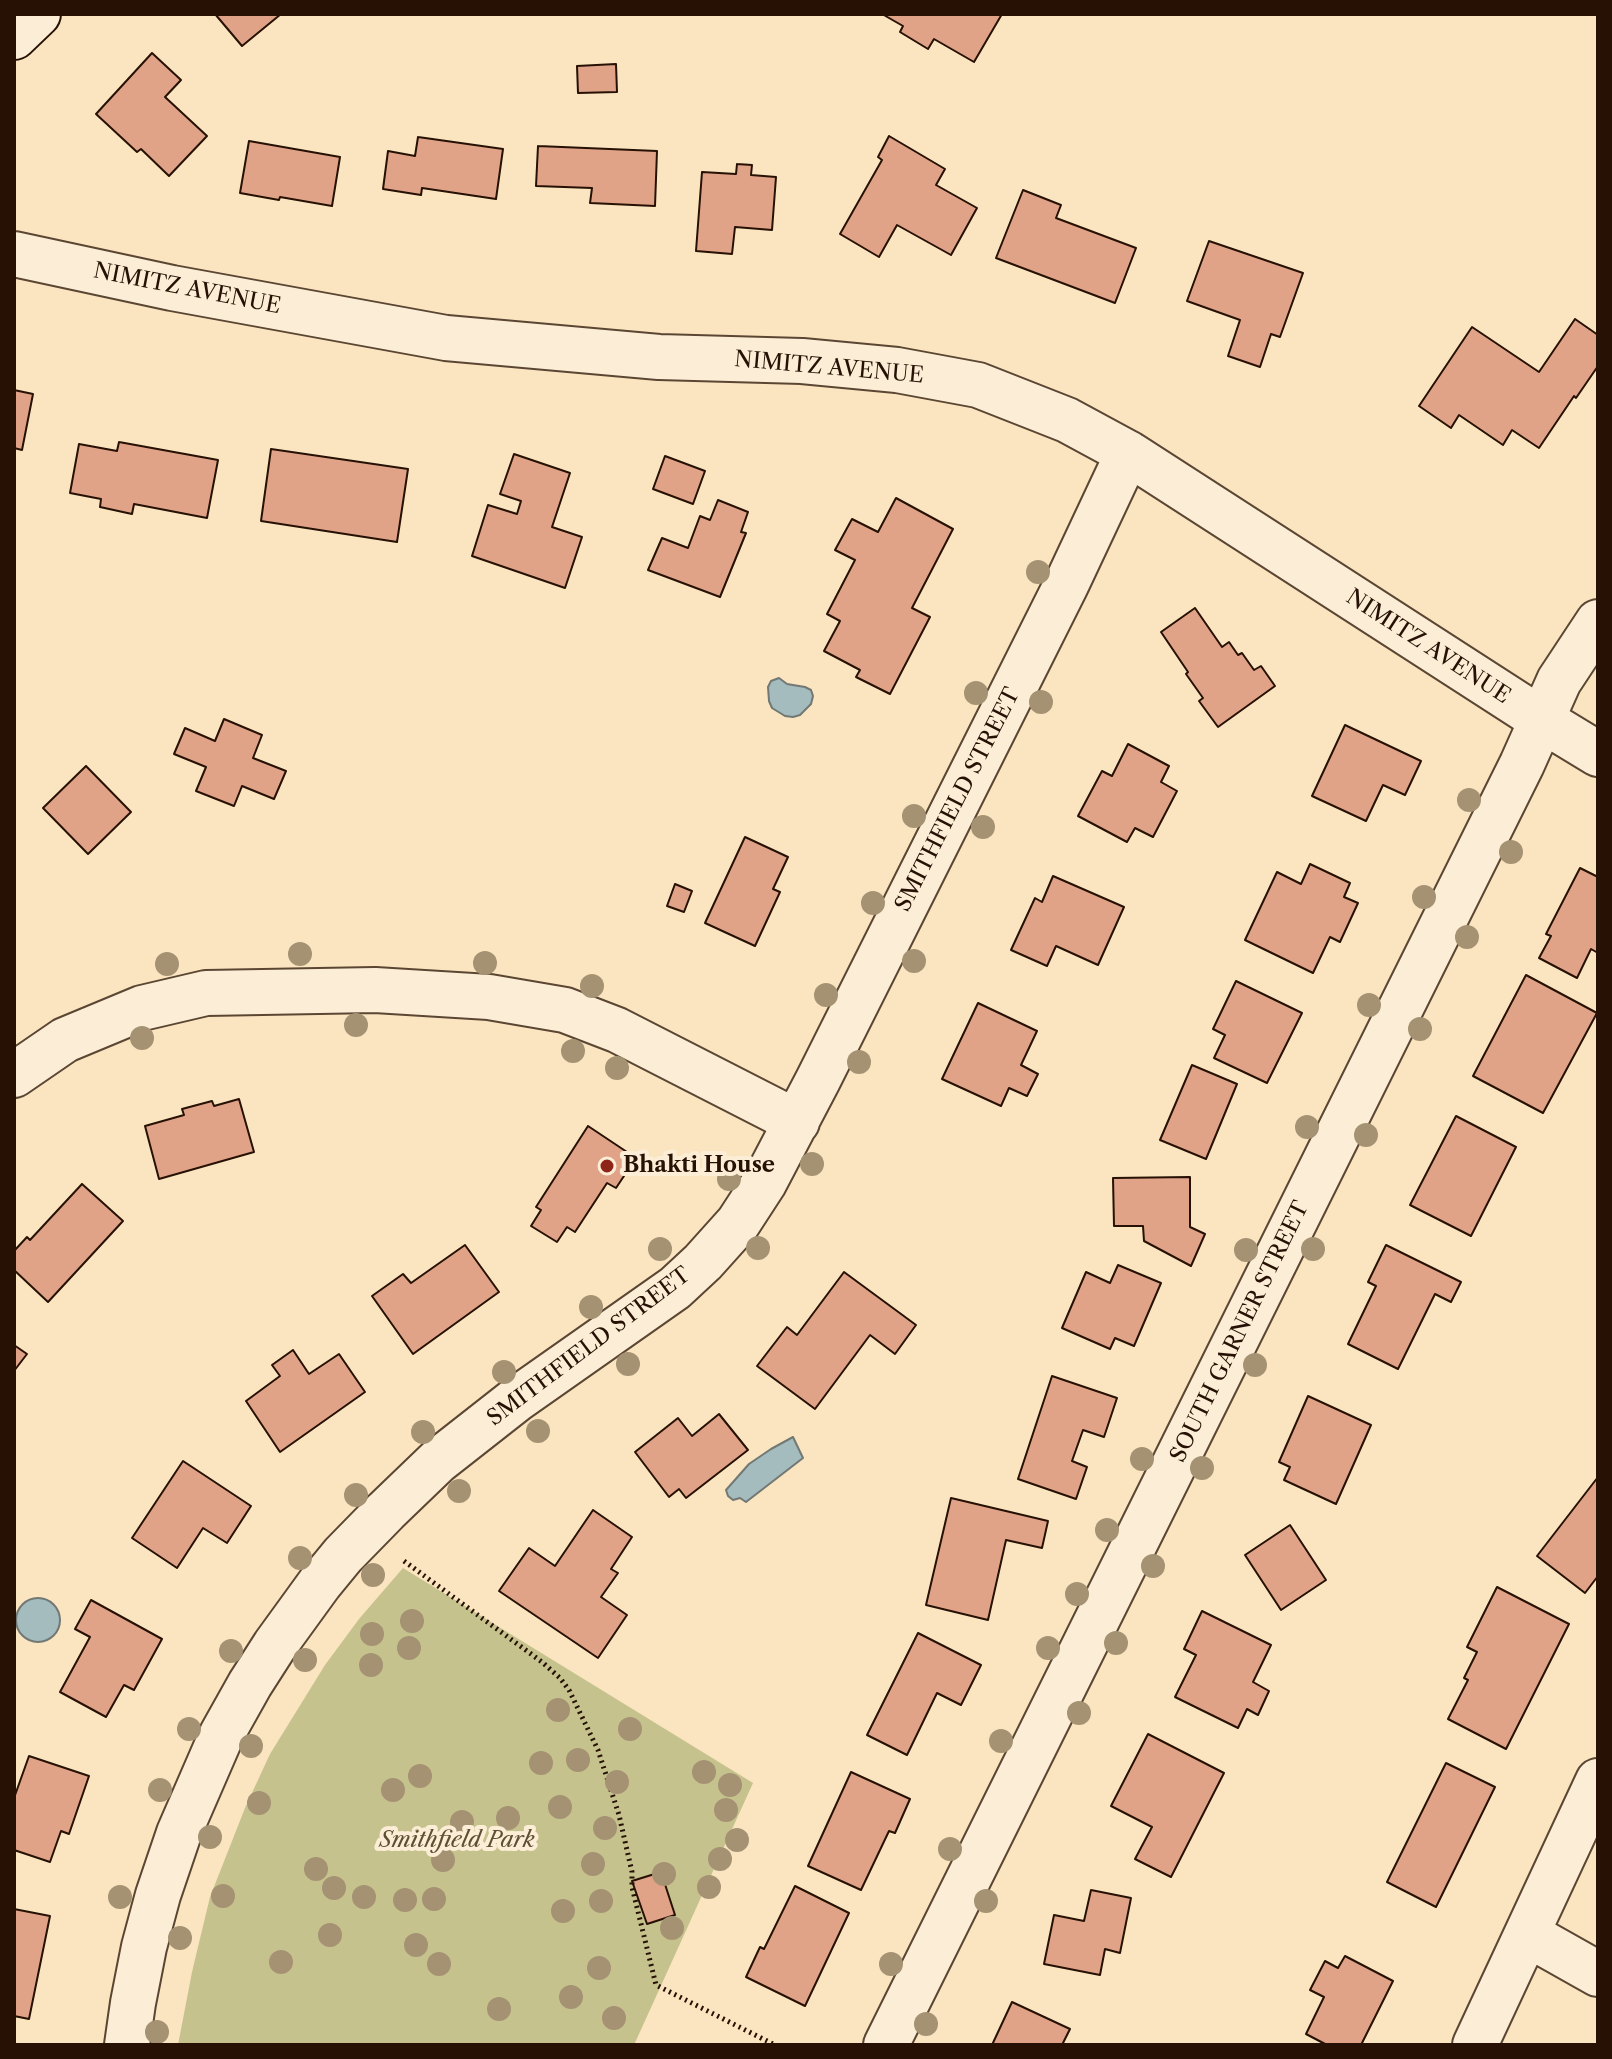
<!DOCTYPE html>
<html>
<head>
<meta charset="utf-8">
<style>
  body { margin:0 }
  #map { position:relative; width:1612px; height:2059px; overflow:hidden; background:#fae5c0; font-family:"Libre Caslon Text",serif }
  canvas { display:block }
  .frame { position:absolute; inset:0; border:16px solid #261104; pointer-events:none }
</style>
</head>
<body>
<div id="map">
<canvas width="1612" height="2059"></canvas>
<div class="frame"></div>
</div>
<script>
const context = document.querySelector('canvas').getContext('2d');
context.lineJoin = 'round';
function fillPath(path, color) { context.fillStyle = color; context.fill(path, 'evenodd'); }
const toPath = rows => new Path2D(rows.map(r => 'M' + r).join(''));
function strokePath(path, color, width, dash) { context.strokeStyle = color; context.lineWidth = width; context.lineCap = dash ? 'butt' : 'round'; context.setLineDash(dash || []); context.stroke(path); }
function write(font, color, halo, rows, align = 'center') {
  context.font = font + ' "Libre Caslon Text",serif'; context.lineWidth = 8; context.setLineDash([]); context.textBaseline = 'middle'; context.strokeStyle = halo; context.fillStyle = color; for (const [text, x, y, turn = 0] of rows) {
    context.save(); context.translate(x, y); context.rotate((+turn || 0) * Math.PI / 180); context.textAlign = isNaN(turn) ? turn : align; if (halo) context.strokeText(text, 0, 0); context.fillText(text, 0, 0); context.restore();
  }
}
fillPath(toPath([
  [403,1568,753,1783,634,2045,178,2045,192,1972,210,1897,245,1808,270,1754,325,1665,359,1619]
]), '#c6c28d');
const water = toPath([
  [779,678,787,684,805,687,811,690,813,696,811,704,800,715,793,717,785,716,772,708,769,701,768,687,771,681,779,678],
  [793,1437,803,1458,746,1502,740,1498,733,1500,728,1496,726,1490,749,1464,771,1449,793,1437],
  '16 1620a22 22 0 1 1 44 0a22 22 0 1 1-44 0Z'
]);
fillPath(water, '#a4bcbe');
strokePath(water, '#727874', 2);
const building = toPath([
  [215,14,281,14,242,46,215,14],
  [882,14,1002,14,974,62,934,39,928,49,900,32,903,26,882,14],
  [152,53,181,80,165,97,207,136,169,176,141,149,137,152,96,114,152,53],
  [616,64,617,92,578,93,577,66,616,64],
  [889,136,945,169,936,185,977,208,951,255,897,225,879,257,840,234,882,160,878,157,889,136],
  [418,137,503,149,496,199,422,188,421,195,383,189,388,151,415,156,418,137],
  [249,141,340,157,332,206,280,197,279,200,240,193,249,141],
  [538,146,657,151,655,206,590,203,592,188,536,186,538,146],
  [737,164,752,165,751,175,776,177,772,230,735,227,732,254,696,251,702,172,736,174,737,164],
  [1023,190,1061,205,1056,218,1136,248,1115,303,996,258,1023,190],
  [1209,241,1303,273,1280,337,1271,334,1260,367,1228,356,1240,320,1187,301,1209,241],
  [1575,319,1598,335,1598,366,1576,398,1574,396,1539,448,1512,430,1503,445,1459,415,1451,428,1419,406,1472,327,1539,372,1575,319],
  [14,390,33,394,22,450,14,448,14,390],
  [119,442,218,460,207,518,134,504,132,514,100,507,101,499,70,493,79,444,117,451,119,442],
  [271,449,408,469,397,542,261,521,271,449],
  [514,454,570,473,552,527,582,537,565,588,472,556,488,505,517,514,521,501,500,494,514,454],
  [665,456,705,471,693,504,653,489,665,456],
  [896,498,953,529,912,608,930,617,890,694,856,677,860,670,824,651,840,621,827,614,855,560,835,550,852,519,878,532,896,498],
  [718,500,748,512,741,532,746,533,720,597,648,570,662,538,688,548,700,516,710,520,718,500],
  [1195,608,1222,647,1229,642,1238,655,1242,653,1254,670,1261,666,1275,686,1218,727,1199,701,1203,698,1186,674,1188,672,1161,632,1195,608],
  [224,719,262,735,253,758,286,771,274,799,242,786,234,806,196,791,206,767,174,754,185,728,215,741,224,719],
  [1345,725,1421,761,1405,795,1383,785,1366,821,1312,796,1345,725],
  [1128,744,1169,766,1161,782,1177,791,1153,837,1135,828,1127,842,1078,816,1102,771,1112,776,1128,744],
  [86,766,131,812,88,854,43,808,86,766],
  [745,837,788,857,773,889,780,892,755,946,705,923,745,837],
  [1310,864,1350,883,1344,897,1358,903,1340,942,1330,937,1313,973,1245,940,1277,872,1301,884,1310,864],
  [1580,868,1598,877,1598,953,1591,949,1577,978,1539,958,1551,936,1546,934,1580,868],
  [1053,876,1124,907,1098,965,1056,946,1047,966,1011,950,1035,898,1042,902,1053,876],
  [675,884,692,891,684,912,667,906,675,884],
  [1526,975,1597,1013,1543,1113,1473,1076,1526,975],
  [1236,981,1302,1013,1267,1083,1214,1058,1225,1035,1213,1029,1236,981],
  [978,1003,1037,1031,1021,1065,1038,1074,1027,1096,1009,1088,1001,1106,942,1079,978,1003],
  [1192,1065,1237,1084,1206,1159,1160,1140,1192,1065],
  [239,1099,254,1152,159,1179,145,1126,184,1115,182,1109,212,1101,214,1106,239,1099],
  [1456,1116,1516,1147,1471,1236,1410,1205,1456,1116],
  [588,1126,636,1158,616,1188,607,1183,575,1232,567,1227,557,1242,531,1226,541,1210,536,1207,588,1126],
  [1190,1177,1190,1227,1205,1234,1191,1266,1144,1241,1143,1226,1114,1226,1113,1178,1190,1177],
  [82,1184,123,1221,48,1302,14,1270,14,1251,27,1237,30,1240,82,1184],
  [465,1245,499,1292,413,1354,372,1296,403,1274,411,1283,465,1245],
  [1386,1245,1461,1282,1451,1302,1435,1294,1398,1369,1348,1344,1376,1286,1368,1282,1386,1245],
  [1118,1265,1161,1283,1134,1346,1115,1338,1110,1349,1062,1328,1086,1272,1110,1283,1118,1265],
  [844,1272,916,1325,895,1354,870,1335,815,1409,757,1366,787,1327,797,1335,844,1272],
  [14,1345,27,1354,14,1371,14,1345],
  [293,1350,309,1374,339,1354,365,1392,280,1452,246,1401,280,1376,272,1365,293,1350],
  [1052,1376,1117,1398,1104,1437,1083,1430,1072,1461,1087,1467,1076,1499,1018,1479,1052,1376],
  [1308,1396,1371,1425,1336,1504,1284,1480,1290,1467,1279,1462,1308,1396],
  [719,1414,748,1450,686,1498,679,1489,669,1497,635,1452,678,1418,692,1436,719,1414],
  [183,1461,251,1506,227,1543,203,1528,177,1568,132,1538,183,1461],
  [1598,1477,1598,1576,1585,1593,1537,1556,1598,1477],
  [951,1498,1048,1521,1042,1548,1006,1540,988,1620,926,1605,951,1498],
  [593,1510,632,1537,611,1569,618,1573,601,1597,627,1615,598,1658,499,1591,529,1548,555,1566,593,1510],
  [1290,1525,1326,1580,1281,1610,1245,1555,1290,1525],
  [1497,1587,1569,1624,1506,1749,1448,1719,1468,1680,1464,1678,1477,1652,1467,1647,1497,1587],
  [91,1600,162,1639,134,1690,124,1685,106,1717,60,1692,90,1637,75,1629,91,1600],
  [1202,1611,1271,1645,1253,1682,1269,1691,1258,1715,1247,1709,1238,1728,1175,1697,1196,1655,1184,1649,1202,1611],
  [918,1633,981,1665,961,1705,937,1693,907,1755,867,1735,918,1633],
  [1148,1734,1224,1773,1171,1877,1135,1859,1152,1827,1111,1806,1148,1734],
  [29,1756,89,1776,69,1834,61,1831,50,1862,14,1850,14,1798,29,1756],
  [1446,1763,1495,1787,1436,1907,1387,1882,1446,1763],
  [851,1772,910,1799,895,1833,889,1831,861,1890,808,1866,851,1772],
  [661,1872,675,1915,647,1924,632,1881,661,1872],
  [795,1886,849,1913,805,2006,746,1977,760,1947,764,1949,795,1886],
  [1091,1890,1131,1898,1120,1953,1105,1949,1100,1975,1044,1964,1054,1915,1084,1921,1091,1890],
  [14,1909,50,1916,29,2019,14,2016,14,1909],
  [1345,1956,1393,1981,1361,2045,1327,2045,1306,2034,1324,1997,1310,1990,1325,1961,1338,1968,1345,1956],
  [1012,2002,1070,2029,1062,2045,992,2045,1012,2002]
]);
fillPath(building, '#e0a388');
strokePath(building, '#261104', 2);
const street = toPath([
  [14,254,172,288,446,338,659,357,802,361,897,370,978,385,1067,420,1128,453,1542,720,1598,754],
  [14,1075,65,1040,142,1008,206,993,375,990,489,997,565,1010,617,1030,797,1122],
  [1527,1934,1598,1974],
  [127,2045,133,2003,144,1947,158,1895,179,1833,222,1734,250,1684,275,1645,320,1583,343,1555,386,1511,438,1461,517,1399,675,1288,703,1262,738,1223,764,1183,818,1080,1066,585,1128,453],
  [886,2045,1522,764,1559,681,1598,622],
  [1475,2045,1598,1781]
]);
const secondary = toPath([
  [14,37,38,14]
]);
strokePath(street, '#5b4633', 48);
strokePath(secondary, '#261104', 48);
strokePath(toPath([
  [404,1561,542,1662,560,1678,569,1690,598,1750,619,1815,632,1872,632,1887,656,1985,775,2045]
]), '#261104', 5, [2, 4]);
strokePath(street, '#fceed6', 44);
strokePath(secondary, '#fceed6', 44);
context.fillStyle = '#a49273';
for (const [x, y] of [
  [1038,572],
  [976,693],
  [1041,702],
  [1469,800],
  [914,816],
  [983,827],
  [1511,852],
  [1424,897],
  [873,903],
  [1467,937],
  [300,954],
  [914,961],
  [485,963],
  [167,964],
  [592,986],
  [826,995],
  [1369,1005],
  [356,1025],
  [1420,1029],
  [142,1038],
  [573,1051],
  [859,1062],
  [617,1068],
  [1307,1127],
  [1366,1135],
  [812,1164],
  [729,1179],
  [758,1248],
  [660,1249],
  [1313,1249],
  [1246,1250],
  [591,1307],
  [628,1364],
  [1255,1365],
  [504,1372],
  [538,1431],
  [423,1432],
  [1142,1459],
  [1202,1468],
  [459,1491],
  [356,1495],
  [1107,1530],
  [300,1558],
  [1153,1566],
  [373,1575],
  [1077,1594],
  [412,1621],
  [372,1634],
  [1116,1643],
  [409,1648],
  [1048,1648],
  [231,1651],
  [305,1660],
  [371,1665],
  [558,1710],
  [1079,1713],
  [189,1729],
  [630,1729],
  [1001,1741],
  [251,1746],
  [578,1760],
  [541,1763],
  [704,1772],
  [420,1776],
  [617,1782],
  [730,1785],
  [160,1790],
  [393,1790],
  [259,1803],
  [560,1807],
  [726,1810],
  [508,1818],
  [462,1822],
  [605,1828],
  [210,1837],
  [737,1840],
  [950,1849],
  [720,1859],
  [443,1860],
  [593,1864],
  [316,1869],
  [664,1874],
  [709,1887],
  [334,1888],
  [223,1896],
  [120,1897],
  [364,1897],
  [434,1899],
  [405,1900],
  [601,1901],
  [986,1901],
  [563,1911],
  [672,1928],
  [330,1935],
  [180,1938],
  [416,1945],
  [281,1962],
  [439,1964],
  [891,1964],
  [599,1968],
  [571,1997],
  [499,2009],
  [614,2018],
  [926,2024],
  [157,2032]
]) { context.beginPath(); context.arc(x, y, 12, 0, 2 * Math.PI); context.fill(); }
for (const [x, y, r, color] of [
  [607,1166,8,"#8f2418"]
]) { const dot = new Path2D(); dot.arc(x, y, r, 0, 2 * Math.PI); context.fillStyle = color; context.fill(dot); strokePath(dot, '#fceed6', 3); }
write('22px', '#261104', '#fceed6', [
  ["NIMITZ AVENUE",187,289,11],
  ["NIMITZ AVENUE",829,368,5],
  ["NIMITZ AVENUE",1428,647,33],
  ["SMITHFIELD STREET",958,800,-63],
  ["SOUTH GARNER STREET",1240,1332,-64],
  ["SMITHFIELD STREET",589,1347,-37]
]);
write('bold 22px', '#261104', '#fceed6', [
  ["Bhakti House",623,1166]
], 'left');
write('italic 22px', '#5e4f34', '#fceed6', [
  ["Smithfield Park",457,1841]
]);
</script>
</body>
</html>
